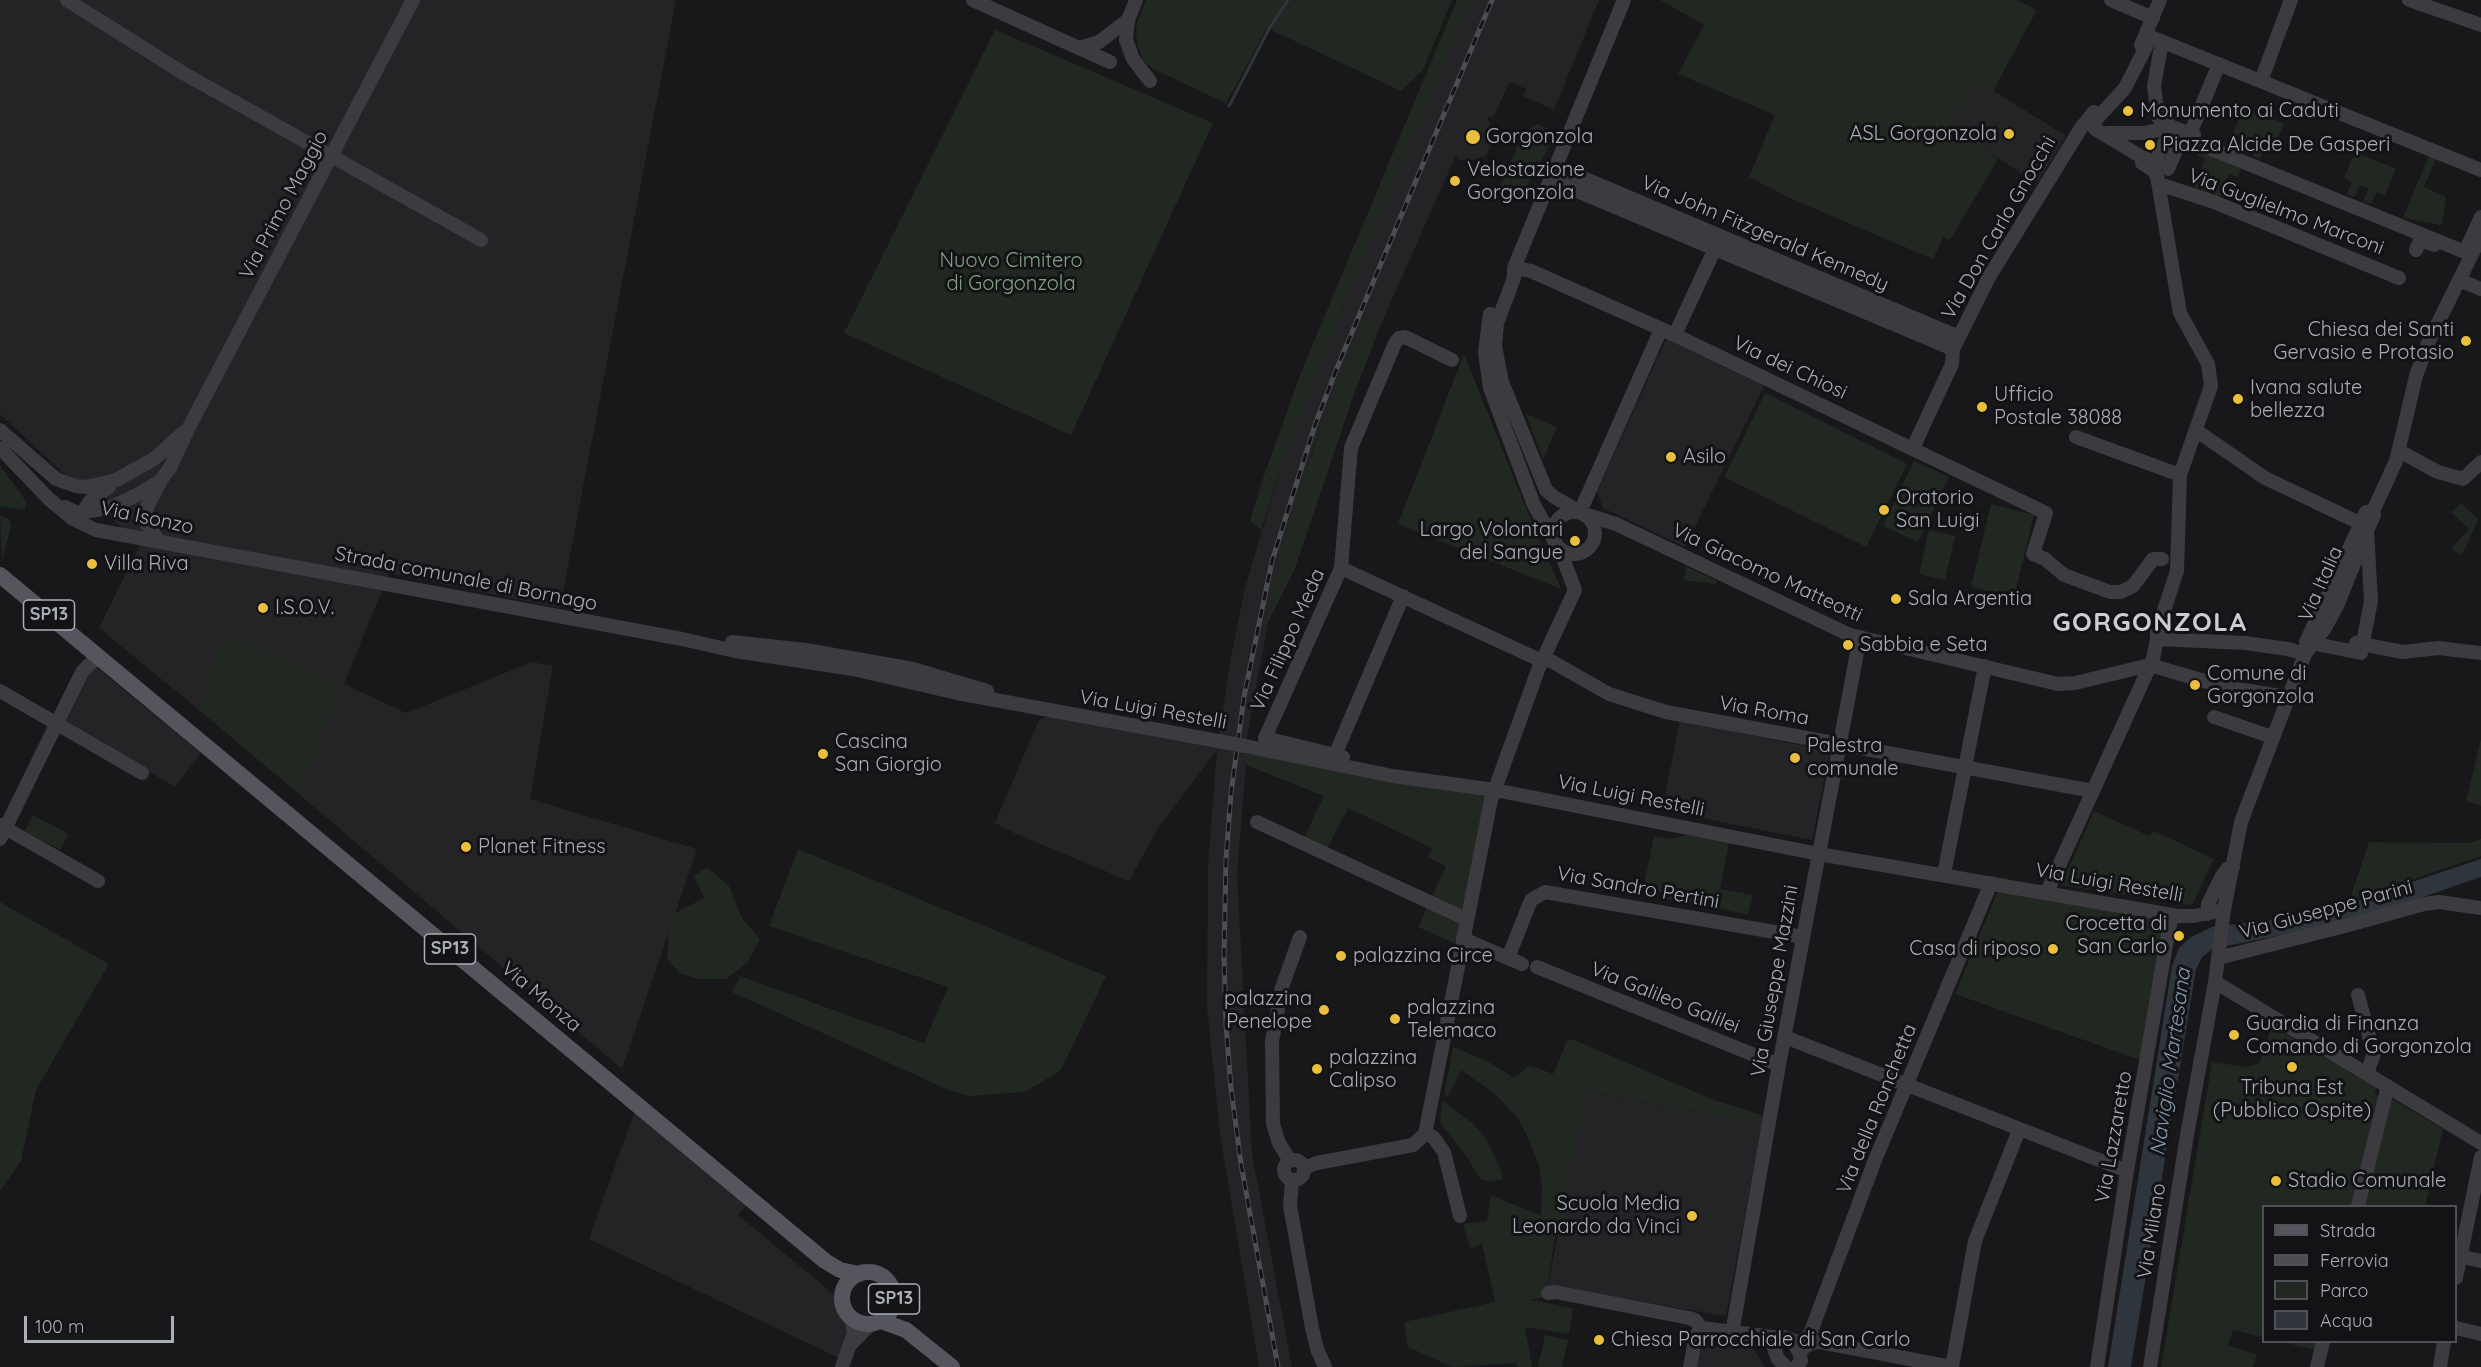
<!DOCTYPE html>
<html>
<head>
<meta charset="utf-8">
<style>
  body { margin:0 }
  #map { position:relative; width:2481px; height:1367px; overflow:hidden; background:#18181a; font-family:Quicksand,sans-serif }
  canvas { display:block }
  .legend { position:absolute; left:2262px; top:1205px; width:195px; height:138px; box-sizing:border-box; background:#131315; border:2px solid #4f5157; margin:0; padding:8px 10px; list-style:none; font-size:18px; color:#aaaeb9 }
  .legend li { display:flex; align-items:center; gap:12px; height:30px }
  .legend b { width:30px; border:2px solid #4f5157 }
  .scale { position:absolute; left:24px; top:1316px; width:150px; height:27px; box-sizing:border-box; border:3px solid #aaaeb9; border-top:0; padding-left:8px; font-size:18px; line-height:21px; white-space:nowrap; color:#aaaeb9; -webkit-text-stroke:4px #131315; paint-order:stroke }
</style>
</head>
<body>
<div id="map">
<canvas width="2481" height="1367"></canvas>
<ul class="legend">
<li><b style="height:8px;background:#55565d"></b>Strada</li>
<li><b style="height:8px;background:#4c4d53"></b>Ferrovia</li>
<li><b style="height:16px;background:#202821"></b>Parco</li>
<li><b style="height:16px;background:#2e353d"></b>Acqua</li>
</ul>
<div class="scale">100 m</div>
</div>
<script>
const context = document.querySelector('canvas').getContext('2d');
context.lineJoin = 'round';
function fillPath(path, color) { context.fillStyle = color; context.fill(path, 'evenodd'); }
const toPath = rows => new Path2D(rows.map(r => 'M' + r).join(''));
function strokePath(path, color, width, dash) { context.strokeStyle = color; context.lineWidth = width; context.lineCap = dash ? 'butt' : 'round'; context.setLineDash(dash || []); context.stroke(path); }
function write(font, color, halo, rows, align = 'center') {
  context.font = font + ' Quicksand,sans-serif'; context.lineWidth = 6; context.setLineDash([]); context.textBaseline = 'middle'; context.strokeStyle = halo; context.fillStyle = color; for (const [text, x, y, turn = 0] of rows) {
    context.save(); context.translate(x, y); context.rotate((+turn || 0) * Math.PI / 180); context.textAlign = isNaN(turn) ? turn : align; if (halo) context.strokeText(text, 0, 0); context.fillText(text, 0, 0); context.restore();
  }
}
fillPath(toPath([
  [0,0,676,0,560,608,389,573,344,684,406,713,532,662,553,666,530,799,697,849,622,1069,300,795,343,684,222,634,199,710,99,628,140,545,0,414],
  [1471,0,1599,0,1554,110,1523,96,1526,89,1510,82,1493,117,1487,117,1495,136,1486,156,1465,162,1458,159,1456,155,1381,324,1365,317,1314,446,1279,563,1244,753,1246,765,1237,874,1252,1154,1292,1367,1259,1367,1220,1135,1207,1007,1208,865,1217,750,1157,830,1129,881,1014,833,995,823,1039,720,1048,716,1217,748,1231,658,1245,588,1282,465,1343,307],
  [1978,81,2066,136,2037,183,1949,127],
  [1666,339,1675,340,1766,382,1685,547,1603,508,1597,492],
  [95,666,201,753,175,787,63,722,87,675],
  [1680,721,1830,751,1812,840,1662,810],
  [1585,1091,1762,1124,1726,1316,1548,1286],
  [635,1110,748,1204,738,1215,836,1296,839,1313,850,1325,839,1358,589,1239],
  [1711,1340,1753,1348,1765,1367,1697,1367,1701,1346]
]), '#242427');
fillPath(toPath([
  [1146,0,1452,0,1423,70,1401,91,1267,28,1226,103,1153,69,1143,60,1138,47,1136,33,1137,23],
  [1457,0,1471,0,1343,307,1282,465,1261,530,1250,521,1262,481,1302,370],
  [1660,0,2017,0,2037,10,1993,91,1978,82,1950,127,1998,159,1950,240,1943,237,1933,259,1790,198,1749,177,1775,115,1678,74,1704,25],
  [995,30,1213,123,1071,435,844,333],
  [2244,107,2284,124,2273,149,2265,146,2260,159,2252,156,2257,143,2250,140,2244,153,2235,149,2241,136,2233,133],
  [1538,124,1551,130,1554,138,1522,195,1512,197,1499,188,1524,132],
  [2201,145,2239,161,2236,167,2241,169,2238,177,2229,174,2220,197,2194,187,2205,159,2197,155],
  [2355,152,2396,169,2385,195,2377,192,2371,204,2363,201,2369,188,2360,185,2355,197,2347,194,2352,182,2344,178],
  [2430,153,2437,156,2424,187,2446,197,2442,225,2403,218],
  [1365,317,1381,324,1353,397,1295,568,1267,624,1279,563,1296,501,1332,396],
  [1464,354,1528,513,1561,589,1398,524],
  [1765,393,1907,464,1866,547,1724,477],
  [1526,414,1557,427,1543,459],
  [1914,461,1949,477,1918,542,1883,526],
  [0,465,23,497,26,502,25,510,0,506],
  [2461,503,2478,519,2462,555,2451,549,2469,529,2451,512],
  [1991,504,2034,515,2014,597,1971,587],
  [0,515,9,519,11,527,2,561],
  [1929,530,1955,536,1945,580,1919,574],
  [1686,566,1717,581,1716,584,1684,580],
  [222,634,343,684,300,795,199,710],
  [2481,739,2481,806,2466,801],
  [1244,753,1495,792,1461,946,1418,927,1446,866,1428,857,1432,848,1348,808,1325,853,1302,842,1324,796,1246,765],
  [2094,811,2149,836,2154,831,2214,859,2192,905,2061,885],
  [33,815,69,834,60,850,25,831],
  [1686,835,1729,843,1720,889,1753,895,1747,917,1746,914,1667,899,1668,894,1643,889,1654,836,1671,839],
  [2481,839,2481,856,2349,901,2369,842,2469,843],
  [798,849,1106,976,1061,1070,1025,1092,969,1096,951,1091,732,992,740,976,924,1043,948,987,769,926],
  [707,867,729,886,742,918,760,939,748,962,726,979,698,979,680,973,667,959,669,926,674,914,704,898,694,876],
  [1998,891,2164,921,2140,1060,1955,994],
  [0,902,109,964,36,1090,21,1161,0,1191],
  [2272,1026,2377,1087,2374,1094,2381,1098,2353,1206,2264,1206,2263,1337,2233,1330,2228,1346,2257,1354,2253,1367,2161,1367,2212,1062,2247,1067,2259,1064],
  [1572,1039,1714,1100,1765,1116,1762,1124,1586,1091,1560,1225,1557,1224,1546,1296,1530,1300,1573,1308,1569,1334,1525,1327,1532,1367,1517,1367,1516,1363,1452,1367,1408,1347,1404,1322,1495,1302,1482,1244,1470,1248,1463,1224,1487,1221,1491,1195,1541,1216,1542,1187,1539,1166,1529,1140,1517,1117,1493,1092,1461,1070,1448,1096,1444,1095,1453,1047,1487,1061,1514,1078,1530,1065,1553,1074,1567,1041],
  [2391,1099,2443,1129,2425,1206,2363,1206],
  [1442,1101,1472,1123,1485,1137,1500,1168,1503,1179,1491,1182,1480,1179,1467,1157,1440,1123],
  [1545,1335,1568,1340,1562,1367,1538,1367],
  [2282,1342,2317,1342,2315,1350]
]), '#202821');
fillPath(toPath([
  [2481,859,2481,877,2359,919,2212,949,2202,957,2196,969,2131,1367,2108,1367,2172,966,2179,948,2191,937,2212,927,2317,914]
]), '#2e353d');
strokePath(toPath([
  [1229,106,1269,29,1288,0]
]), '#2e353d', 3);
strokePath(toPath([
  [67,0,183,73,481,240],
  [973,0,1110,62],
  [1136,0,1128,20,1126,40,1133,59,1150,81],
  [1624,0,1514,268,1514,278,1497,323,1495,346,1502,382,1546,490,1554,497,1584,514,1616,524,1850,635,2058,684,2075,683,2150,665,2221,686],
  [2111,0,2153,18],
  [2409,0,2481,25],
  [2164,42,2160,52,2154,86,2158,117,2172,127],
  [2141,45,2160,0],
  [1079,48,1099,42,1128,20],
  [2262,78,2291,0],
  [2103,133,2144,133,2172,127],
  [2190,134,2219,64],
  [2160,165,2156,160,2172,127,2194,135],
  [1557,167,1959,337],
  [2481,170,2151,37,2125,88,2093,123,2095,129,2140,156,2168,169,2182,137,2465,252,2481,217],
  [1551,180,1953,349],
  [2159,184,2214,202,2399,278],
  [2416,250,2420,240,2434,245],
  [1514,268,1531,271,1677,336,2046,513,2033,554,2045,559,2064,575,2110,592,2121,592,2133,586,2153,559,2162,559],
  [2459,280,2481,289],
  [1678,328,1711,257],
  [0,430,56,479,76,486,86,487,116,480,154,459,184,432],
  [2197,431,2265,478,2366,526],
  [2076,437,2180,475],
  [0,448,49,499,73,519,96,530,682,639,735,651,853,669,957,693,1218,741],
  [1913,448,1952,364,1953,349,1989,277,2081,128,2094,112],
  [2399,451,2438,472,2463,479,2481,462],
  [1584,503,1658,336],
  [65,507,77,513,109,508,137,495,160,481,170,468,188,429,413,0],
  '1553 533a21 21 0 1 1 42 0a21 21 0 1 1-42 0Z',
  [83,512,89,502,109,487],
  [2366,512,2374,515,2367,531,2371,601,2361,653,2306,642,2366,512],
  [159,541,146,523,147,507,160,482],
  [1341,568,1542,661],
  [2157,639,2245,643,2288,649,2305,654],
  [732,642,806,650,913,669,987,691],
  [2356,643,2403,652,2438,648,2481,653],
  [1544,657,1609,694,1666,712,2093,791],
  [2224,687,2287,697],
  [0,691,142,773],
  [2214,717,2272,737],
  [1245,746,1393,776,1495,790,1819,854,2178,916,2194,916,2224,910],
  [1335,755,1403,596],
  [1343,757,1265,738,1341,568,1351,448,1395,343,1399,338,1405,337,1452,360],
  [1257,822,1466,919],
  [0,825,98,881],
  [0,839,82,672,98,656],
  [1944,874,1985,666],
  [2047,892,2153,659,2157,639,2157,632,2177,571,2180,475,2211,386,2208,364,2180,313,2157,176,2153,170,2142,163],
  [2207,914,2208,904,2222,876,2227,869,2233,867],
  [1463,939,1522,964],
  [1508,958,1531,900,1545,892,1803,937],
  [2218,958,2345,926,2424,904,2439,902,2481,908],
  [1537,967,1779,1065],
  [2215,982,2481,1143],
  [2358,995,2374,1054,2367,1073],
  [1785,1037,2127,1171],
  [1426,1133,1434,1138,1444,1152,1460,1216],
  '1284 1170a10 10 0 1 1 20 0a10 10 0 1 1-20 0Z',
  [1290,1161,1279,1143,1273,1124,1272,1041,1282,987,1300,937],
  [1304,1168,1317,1163,1413,1145,1425,1134,1491,800,1538,670,1575,590,1561,553,1534,505,1490,388,1485,352,1490,314],
  [1292,1181,1290,1206,1312,1328,1317,1349,1325,1367],
  [2358,1206,2388,1086],
  [2459,1256,2481,1261],
  [2456,1278,2481,1157],
  [1548,1293,1555,1292,1689,1318,1695,1320,1702,1328],
  [2456,1328,2481,1334],
  [1732,1333,1779,1065,1860,637],
  [1794,1342,1804,1340,1810,1334,1875,1160,1991,883],
  [852,1343,871,1324],
  [1799,1351,1811,1343,1820,1342,1951,1367],
  [842,1367,854,1333,851,1317],
  [1690,1367,1696,1335,1702,1328,1780,1338],
  [1786,1367,1778,1359,1774,1348,1778,1340,1784,1337,1792,1340,1800,1354,1801,1361,1796,1367],
  [1952,1367,1975,1241,2019,1130],
  [2097,1367,2127,1171,2169,928,2173,915],
  [2150,1367,2187,1135,2215,982,2224,910,2241,822,2305,654,2325,628,2337,606,2356,559,2363,533,2396,461,2416,376,2428,343,2481,236],
  [2317,1367,2323,1342],
  [2440,1367,2444,1342]
]), '#3b3b40', 14);
strokePath(toPath([
  [0,575,825,1261,840,1270,859,1274],
  '842 1298a26 26 0 1 1 52 0a26 26 0 1 1-52 0Z',
  [881,1321,906,1330,952,1367]
]), '#55565d', 16);
const rail = toPath([
  [1278,1367,1241,1164,1231,1088,1226,1025,1224,956,1226,859,1231,793,1244,697,1272,561,1315,425,1337,368,1492,0]
]);
strokePath(rail, '#4c4d53', 5);
strokePath(rail, '#131315', 3, [9]);
strokePath(toPath([
  [1218,741,1245,746]
]), '#3b3b40', 14);
for (const [x, y, r, color] of [
  [2128,111,6,"#ebbf3e"],
  [2009,134,6,"#ebbf3e"],
  [1473,137,8,"#ebbf3e"],
  [2150,145,6,"#ebbf3e"],
  [1455,181,6,"#ebbf3e"],
  [2466,341,6,"#ebbf3e"],
  [2238,399,6,"#ebbf3e"],
  [1982,407,6,"#ebbf3e"],
  [1671,457,6,"#ebbf3e"],
  [1884,510,6,"#ebbf3e"],
  [1575,541,6,"#ebbf3e"],
  [92,564,6,"#ebbf3e"],
  [1896,599,6,"#ebbf3e"],
  [263,608,6,"#ebbf3e"],
  [1848,645,6,"#ebbf3e"],
  [2195,685,6,"#ebbf3e"],
  [823,754,6,"#ebbf3e"],
  [1795,758,6,"#ebbf3e"],
  [466,847,6,"#ebbf3e"],
  [2179,936,6,"#ebbf3e"],
  [2053,949,6,"#ebbf3e"],
  [1341,956,6,"#ebbf3e"],
  [1324,1010,6,"#ebbf3e"],
  [1395,1019,6,"#ebbf3e"],
  [2234,1035,6,"#ebbf3e"],
  [2292,1067,6,"#ebbf3e"],
  [1317,1069,6,"#ebbf3e"],
  [2276,1181,6,"#ebbf3e"],
  [1692,1216,6,"#ebbf3e"],
  [1599,1340,6,"#ebbf3e"]
]) { const dot = new Path2D(); dot.arc(x, y, r, 0, 2 * Math.PI); context.fillStyle = color; context.fill(dot); strokePath(dot, '#131315', 2); }
for (const [x, y, w] of [
  [49,615,51],
  [450,949,51],
  [894,1299,51]
]) { const box = new Path2D(); box.roundRect(x - w / 2, y - 15, w, 30, 4.5); context.fillStyle = '#131315'; context.fill(box); strokePath(box, '#aaaeb9', 1.5); }
write('bold 18px', '#aaaeb9', null, [
  ["SP13",49,615],
  ["SP13",450,949],
  ["SP13",894,1299]
]);
write('20px', '#aaaeb9', '#131315', [
  ["Monumento ai Caduti",2140,111],
  ["ASL Gorgonzola",1997,134,"right"],
  ["Gorgonzola",1486,137],
  ["Piazza Alcide De Gasperi",2162,145],
  ["Velostazione",1467,170],
  ["Gorgonzola",1467,193],
  ["Chiesa dei Santi",2454,330,"right"],
  ["Gervasio e Protasio",2454,353,"right"],
  ["Ivana salute",2250,388],
  ["bellezza",2250,411],
  ["Ufficio",1994,395],
  ["Postale 38088",1994,418],
  ["Asilo",1683,457],
  ["Oratorio",1896,498],
  ["San Luigi",1896,521],
  ["Largo Volontari",1563,530,"right"],
  ["del Sangue",1563,553,"right"],
  ["Villa Riva",104,564],
  ["Sala Argentia",1908,599],
  ["I.S.O.V.",275,608],
  ["Sabbia e Seta",1860,645],
  ["Comune di",2207,674],
  ["Gorgonzola",2207,697],
  ["Cascina",835,742],
  ["San Giorgio",835,765],
  ["Palestra",1807,746],
  ["comunale",1807,769],
  ["Planet Fitness",478,847],
  ["Crocetta di",2167,924,"right"],
  ["San Carlo",2167,947,"right"],
  ["Casa di riposo",2041,949,"right"],
  ["palazzina Circe",1353,956],
  ["palazzina",1312,999,"right"],
  ["Penelope",1312,1022,"right"],
  ["palazzina",1407,1008],
  ["Telemaco",1407,1031],
  ["Guardia di Finanza",2246,1024],
  ["Comando di Gorgonzola",2246,1047],
  ["palazzina",1329,1058],
  ["Calipso",1329,1081],
  ["Tribuna Est",2292,1088,"center"],
  ["(Pubblico Ospite)",2292,1111,"center"],
  ["Stadio Comunale",2288,1181],
  ["Scuola Media",1680,1204,"right"],
  ["Leonardo da Vinci",1680,1227,"right"],
  ["Chiesa Parrocchiale di San Carlo",1611,1340]
], 'left');
write('20px', '#aaaeb9', '#131315', [
  ["Via Primo Maggio",284,205,-62],
  ["Via Guglielmo Marconi",2286,212,21],
  ["Via Don Carlo Gnocchi",1999,228,-60],
  ["Via John Fitzgerald Kennedy",1765,234,23],
  ["Via dei Chiosi",1790,368,25],
  ["Via Isonzo",147,518,12],
  ["Via Giacomo Matteotti",1767,573,25],
  ["Strada comunale di Bornago",466,579,11],
  ["Via Italia",2321,584,-66],
  ["Via Filippo Meda",1288,640,-66],
  ["Via Luigi Restelli",1153,710,10],
  ["Via Roma",1764,711,10],
  ["Via Luigi Restelli",1631,796,11],
  ["Via Luigi Restelli",2109,883,10],
  ["Via Sandro Pertini",1638,888,10],
  ["Via Giuseppe Parini",2326,910,-15],
  ["Via Giuseppe Mazzini",1775,981,-80],
  ["Via Monza",541,997,40],
  ["Via Galileo Galilei",1665,998,22],
  ["Via della Ronchetta",1877,1109,-68],
  ["Via Lazzaretto",2114,1137,-80],
  ["Via Milano",2152,1231,-81]
]);
write('20px', '#82a387', '#131315', [
  ["Nuovo Cimitero",1011,261],
  ["di Gorgonzola",1011,284]
]);
write('italic 21px', '#8398b2', '#131315', [
  ["Naviglio Martesana",2171,1062,-82]
]);
context.letterSpacing = '1.5px';
write('bold 26px', '#cbcdd5', '#131315', [
  ["GORGONZOLA",2150,623]
]);
context.letterSpacing = '0px';
</script>
</body>
</html>
